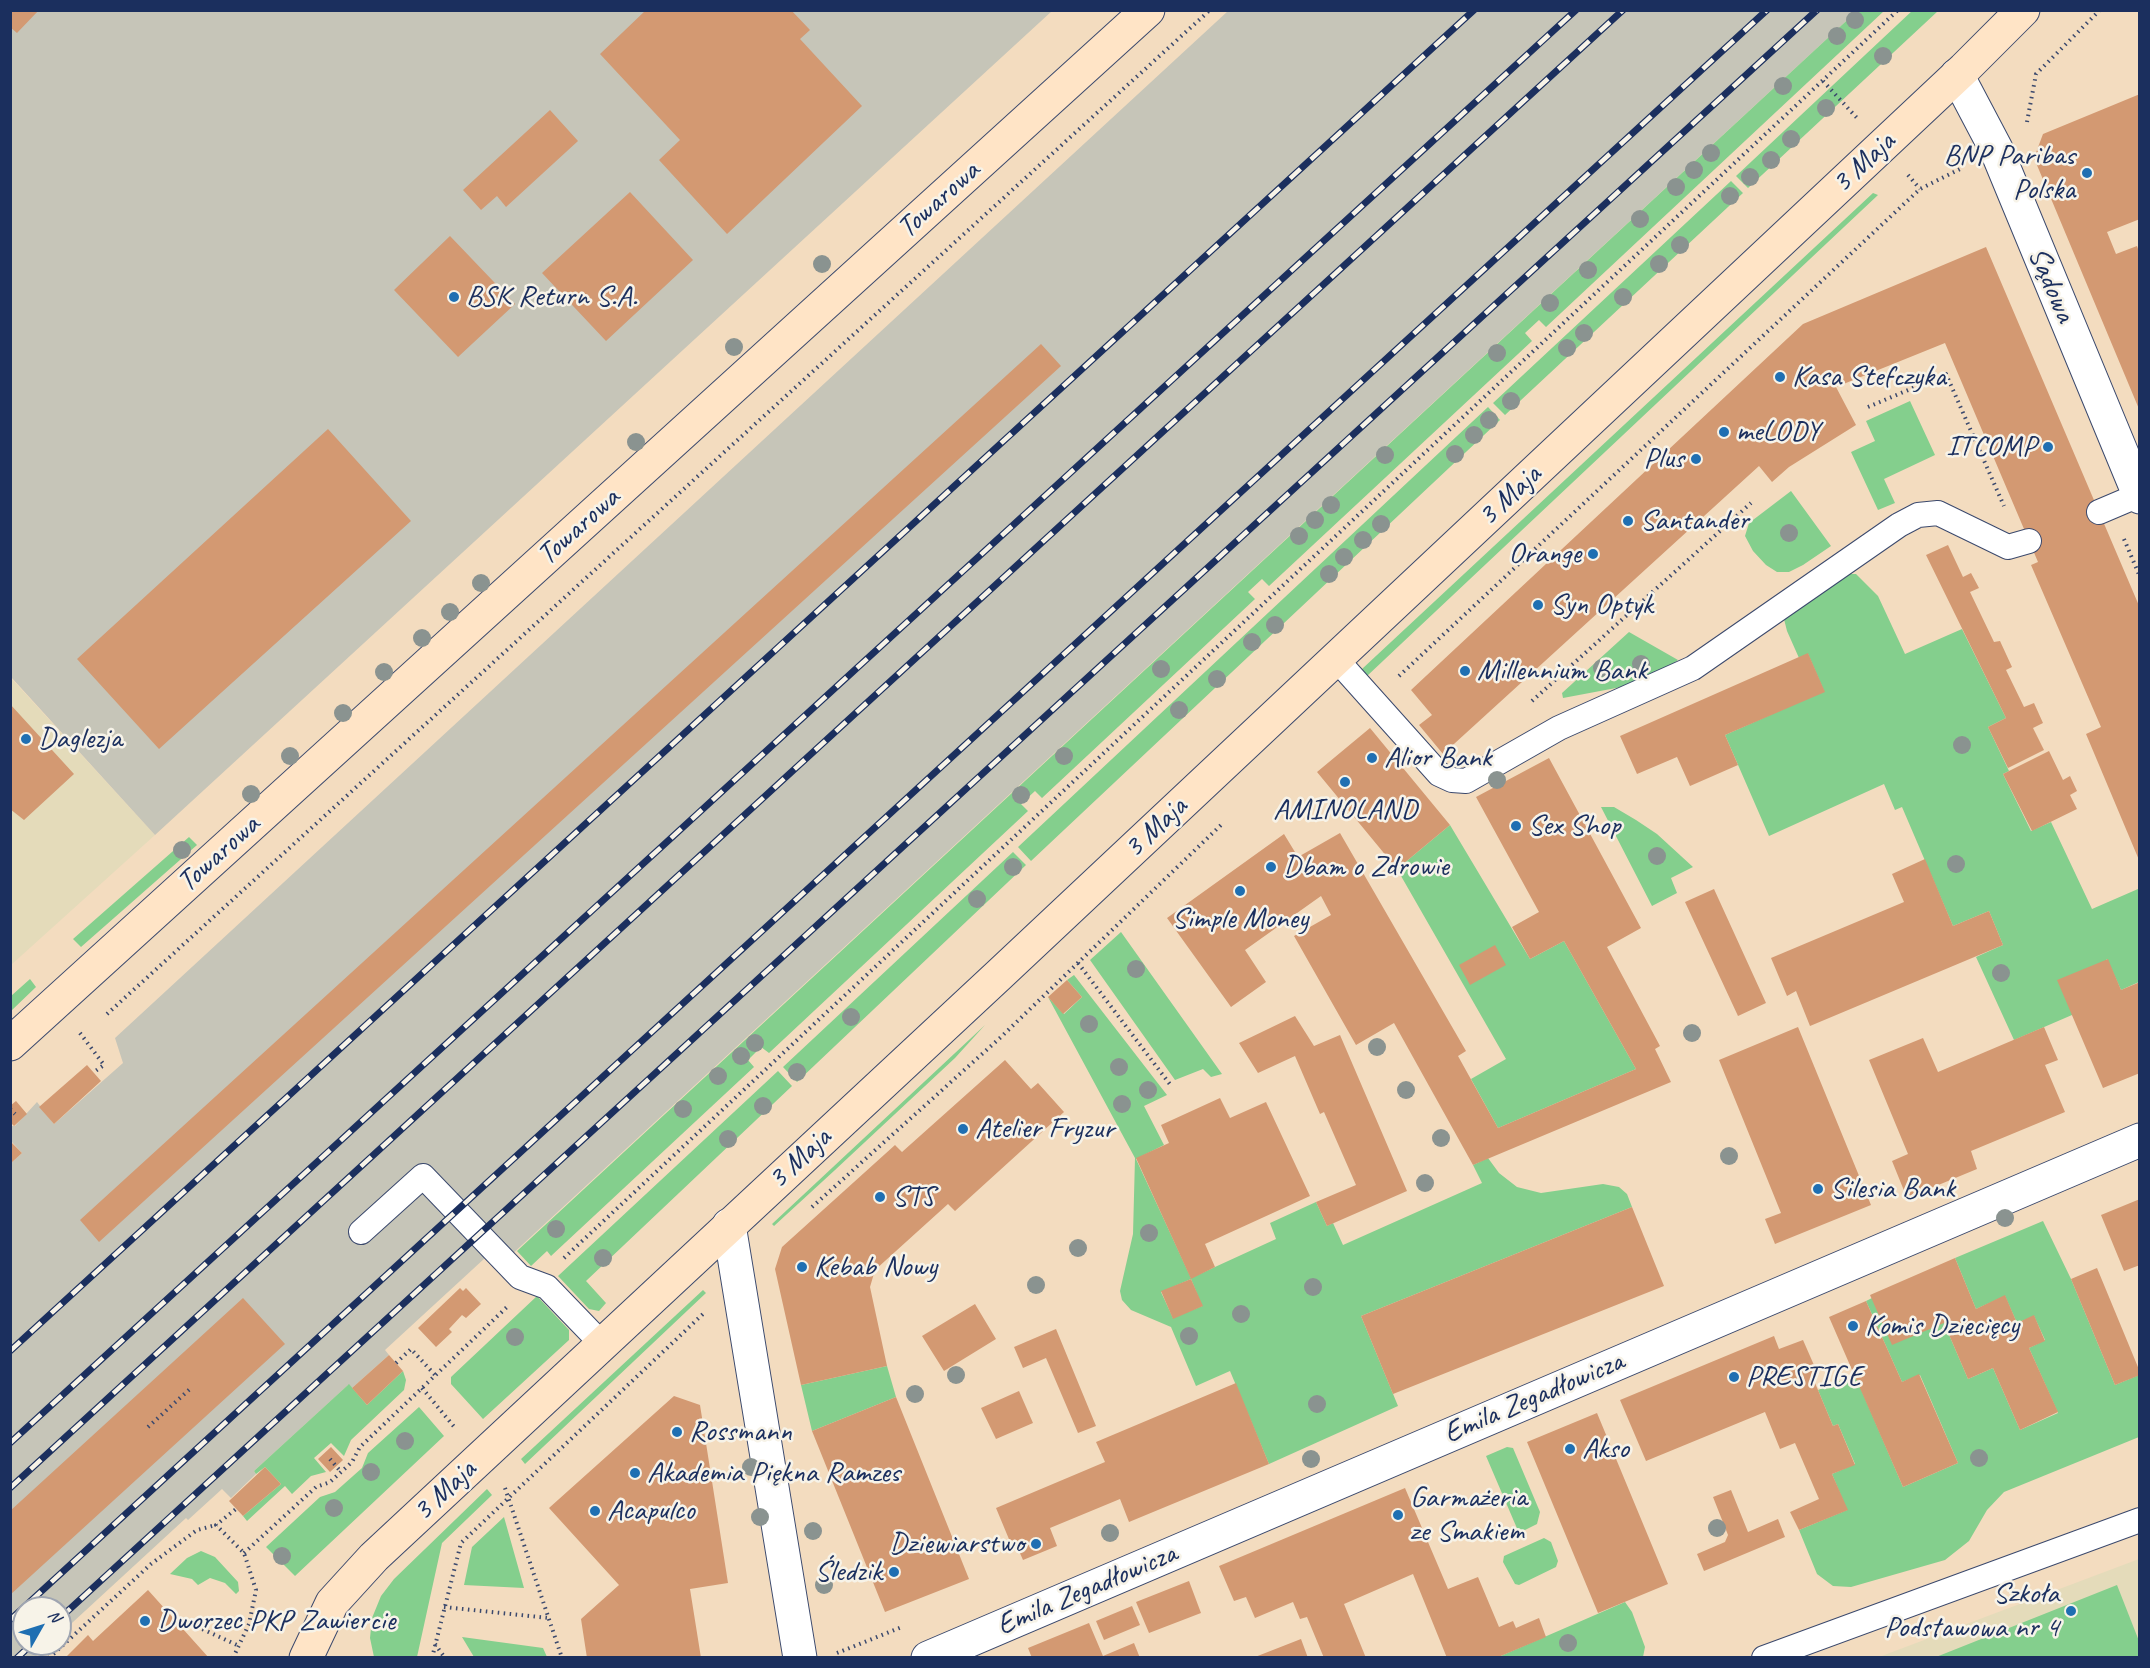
<!DOCTYPE html>
<html>
<head>
<meta charset="utf-8">
<style>
  body { margin:0 }
  #map { position:relative; width:2150px; height:1668px; overflow:hidden; background:#f3dcbf; font-family:Caveat,sans-serif }
  canvas { display:block }
  .frame { position:absolute; inset:0; border:12px solid #1b2f5e; pointer-events:none }
  .north { position:absolute; left:12px; top:1596px; width:60px; height:60px; box-sizing:border-box; background:#f7f3e8; border:2px solid #9fa5b1; border-radius:50%; rotate:51deg; font-size:16px; font-weight:700; line-height:24px; text-align:center; color:#1b2f5e }
  .north::after { content:''; display:block; margin:auto; width:21px; height:27px; background:#1f6fb2; clip-path:polygon(50% 0,100% 100%,50% 72%,0 100%) }
</style>
</head>
<body>
<div id="map">
<canvas width="2150" height="1668"></canvas>
<div class="frame"></div>
<div class="north">N</div>
</div>
<script>
const context = document.querySelector('canvas').getContext('2d');
context.lineJoin = 'round';
function fillPath(path, color) { context.fillStyle = color; context.fill(path, 'evenodd'); }
const toPath = rows => new Path2D(rows.map(r => 'M' + r).join(''));
function strokePath(path, color, width, dash) { context.strokeStyle = color; context.lineWidth = width; context.lineCap = dash ? 'butt' : 'round'; context.setLineDash(dash || []); context.stroke(path); }
function write(font, color, halo, rows, align = 'center') {
  context.font = font + ' Caveat,sans-serif'; context.lineWidth = 5; context.setLineDash([]); context.textBaseline = 'middle'; context.strokeStyle = halo; context.fillStyle = color; for (const [text, x, y, turn = 0] of rows) {
    context.save(); context.translate(x, y); context.rotate((+turn || 0) * Math.PI / 180); context.textAlign = isNaN(turn) ? turn : align; if (halo) context.strokeText(text, 0, 0); context.fillText(text, 0, 0); context.restore();
  }
}
fillPath(toPath([
  [10,677,155,835,11,965,10,965],
  [2139,1559,2139,1657,1879,1657]
]), '#e4dbba');
fillPath(toPath([
  [11,11,1052,11,155,835,11,677],
  [1228,11,1857,11,496,1269,485,1258,385,1350,389,1355,352,1388,348,1385,254,1471,256,1474,231,1498,222,1489,188,1520,186,1518,60,1634,60,1608,24,1608,24,1644,49,1644,34,1658,10,1657,10,1164,22,1153,11,1141,11,1126,15,1126,37,1102,54,1124,123,1063,115,1038]
]), '#c6c5b8');
fillPath(toPath([
  [1913,10,1938,11,1748,188,1736,176],
  [1857,11,1884,11,1546,327,1539,320,1525,333,1532,341,1269,586,1262,579,1248,592,1255,599,1042,798,1035,791,1021,804,1028,811,769,1053,761,1047,748,1060,754,1067,551,1256,547,1251,531,1266,517,1251],
  [1731,181,1743,193,1505,415,1493,403],
  [1873,193,1878,195,1367,676,1362,669],
  [1910,401,1935,455,1884,479,1895,503,1878,510,1851,452,1875,441,1866,421],
  [1488,407,1500,420,1031,861,1018,847],
  [1791,491,1831,546,1803,565,1789,572,1777,572,1766,565,1753,551,1745,536,1749,523],
  [1846,574,1856,574,1878,596,1905,654,1962,629,2006,718,1988,727,2009,771,2003,774,2031,831,2051,822,2092,909,2138,889,2139,982,2121,990,2107,959,2072,1015,2014,1040,1976,957,2003,945,1989,911,1953,926,1902,807,1895,810,1884,784,1769,836,1725,735,1824,691,1808,654,1799,658,1787,631,1784,619,1792,608],
  [1629,632,1678,660,1648,682,1563,698,1562,693],
  [1601,807,1614,807,1636,820,1657,834,1693,867,1671,878,1677,893,1652,906],
  [1450,825,1530,959,1564,941,1636,1069,1498,1128,1471,1079,1506,1059,1397,869],
  [189,837,197,845,81,947,73,939],
  [1013,852,1026,865,797,1082,783,1067],
  [1121,932,1222,1074,1211,1077,1203,1069,1175,1080,1090,960],
  [1074,975,1167,1095,1144,1106,1164,1145,1136,1159,1191,1278,1276,1239,1270,1223,1316,1202,1327,1226,1333,1223,1343,1245,1482,1183,1473,1165,1488,1158,1499,1173,1517,1187,1541,1193,1603,1184,1619,1187,1627,1194,1632,1207,1361,1316,1398,1406,1269,1464,1230,1371,1196,1386,1171,1327,1131,1310,1122,1300,1120,1291,1133,1234,1135,1158,1048,997,1064,1014,1082,997,1067,980],
  [1191,1279,1202,1306,1173,1318,1161,1292],
  [30,979,36,987,11,1011,11,996],
  [985,1025,955,1058,835,1170,774,1226,772,1224],
  [778,1071,792,1086,586,1281,606,1303,599,1311,589,1309,558,1276],
  [2043,1221,2071,1279,2115,1385,2139,1375,2139,1437,2004,1492,1987,1510,1969,1541,1945,1560,1851,1587,1833,1586,1817,1574,1799,1530,1847,1510,1832,1474,1855,1464,1838,1424,1833,1426,1818,1390,1855,1375,1903,1487,1958,1463,1920,1375,1902,1382,1866,1301,1872,1298,1944,1323,1968,1379,1993,1368,2020,1430,2058,1413,2029,1348,2045,1340,2034,1316,2017,1323,2005,1296,1976,1309,1955,1258],
  [703,1290,706,1293,525,1464,521,1459],
  [537,1296,569,1330,569,1340,483,1419,451,1384,451,1377],
  [887,1366,896,1397,812,1431,801,1385],
  [403,1371,406,1380,404,1390,351,1440,344,1456,331,1443,314,1458,326,1472,311,1476,292,1494,285,1486,247,1521,243,1516,281,1484,265,1467,256,1474,254,1471,349,1384,367,1405],
  [419,1407,444,1436,295,1576,266,1547,320,1497,335,1492,362,1468,368,1453],
  [1507,1447,1513,1448,1540,1512,1537,1524,1519,1533,1486,1456],
  [487,1489,492,1495,442,1543,417,1657,374,1657,370,1638,372,1618,381,1596,394,1579],
  [504,1517,524,1588,464,1585,472,1547],
  [1544,1538,1551,1542,1558,1561,1556,1567,1519,1585,1515,1584,1503,1562,1504,1556],
  [201,1551,215,1557,238,1582,239,1591,236,1594,225,1583,210,1578,198,1585,192,1579,170,1574,187,1558],
  [2117,1585,2139,1641,2139,1657,1936,1657],
  [1625,1602,1632,1612,1645,1647,1643,1657,1496,1658],
  [462,1637,543,1648,547,1657,474,1657]
]), '#84cf8d');
fillPath(toPath([
  [10,10,39,10,17,33,10,27],
  [646,10,791,10,810,30,800,39,862,106,727,234,659,160,680,140,600,54],
  [2140,94,2140,219,2107,232,2116,254,2137,246,2139,252,2139,409,2034,158,2043,134],
  [550,110,578,141,506,207,497,196,481,210,463,190],
  [630,192,693,260,606,341,542,273],
  [450,236,515,304,458,357,394,290],
  [1986,247,2140,608,2139,860,2086,734,2101,727,2031,565,2038,562,1945,343,1836,387,1856,425,1789,467,1772,482,1759,466,1443,754,1419,725,1432,715,1411,690,1803,324],
  [1041,344,1061,366,99,1242,80,1220],
  [328,429,411,521,159,749,77,659],
  [1948,545,1963,577,1971,573,1979,588,1970,592,1994,642,2000,641,2012,667,2006,670,2024,707,2034,703,2043,723,2033,728,2044,750,2008,768,1988,727,2006,718,1926,555],
  [1808,653,1825,692,1725,735,1738,765,1690,786,1677,757,1637,774,1620,736],
  [10,704,74,774,24,820,10,809],
  [1370,728,1450,825,1397,869,1317,772],
  [2049,751,2063,780,2070,776,2077,791,2070,795,2077,809,2032,831,2003,774],
  [1549,758,1641,928,1607,947,1660,1046,1655,1049,1671,1082,1473,1165,1394,1023,1356,1045,1294,936,1331,915,1321,896,1245,950,1266,982,1231,1007,1167,918,1284,834,1298,857,1340,833,1466,1051,1458,1056,1498,1128,1636,1069,1564,941,1530,959,1512,927,1539,912,1476,797],
  [1925,859,1953,926,1989,911,2003,945,1810,1026,1796,991,1787,996,1771,958,1904,902,1892,874],
  [1714,889,1766,1003,1738,1016,1685,902],
  [1495,945,1506,965,1470,985,1459,965],
  [2108,959,2121,990,2140,982,2140,1073,2103,1088,2057,980],
  [1067,980,1082,997,1063,1014,1048,997],
  [1295,1016,1314,1046,1340,1035,1407,1191,1327,1226,1316,1202,1356,1185,1324,1112,1320,1114,1295,1056,1258,1073,1239,1043],
  [1798,1027,1871,1205,1775,1244,1765,1219,1781,1213,1719,1060],
  [2044,1027,2058,1060,2045,1065,2065,1112,1971,1151,1977,1169,1907,1198,1892,1161,1908,1154,1869,1060,1923,1038,1938,1072],
  [1005,1060,1031,1089,1038,1083,1064,1112,955,1211,948,1204,875,1270,870,1287,887,1366,801,1385,775,1269,782,1247,895,1145,902,1152],
  [87,1065,101,1081,54,1124,39,1107],
  [1220,1098,1230,1118,1266,1102,1310,1196,1205,1244,1215,1267,1191,1279,1136,1158,1169,1143,1161,1125],
  [16,1101,27,1114,14,1126,10,1122,10,1106],
  [10,1141,22,1153,10,1164],
  [2140,1199,2140,1265,2124,1271,2101,1215],
  [1632,1207,1664,1286,1393,1394,1361,1316],
  [1955,1258,1976,1309,2005,1295,2017,1323,2034,1315,2045,1341,2029,1348,2058,1412,2020,1430,1993,1368,1968,1379,1944,1323,1892,1345,1870,1295],
  [2097,1268,2140,1372,2140,1375,2115,1385,2071,1279],
  [1191,1279,1203,1306,1173,1319,1161,1291],
  [460,1288,463,1291,466,1288,481,1304,466,1318,462,1315,449,1329,452,1332,436,1347,418,1328],
  [243,1298,285,1344,10,1595,10,1511],
  [1866,1301,1902,1382,1919,1374,1958,1463,1903,1487,1829,1317],
  [975,1304,996,1339,944,1371,922,1336],
  [1056,1329,1096,1426,1078,1433,1046,1358,1023,1368,1014,1347],
  [1774,1336,1779,1349,1803,1340,1817,1372,1811,1374,1818,1390,1833,1426,1838,1424,1855,1465,1832,1474,1848,1510,1799,1530,1790,1512,1819,1499,1795,1443,1780,1449,1765,1412,1646,1461,1620,1400],
  [389,1355,403,1371,367,1405,352,1388],
  [1236,1383,1269,1464,1129,1522,1120,1499,1050,1528,1057,1546,1023,1560,1015,1542,1011,1544,996,1508,1105,1462,1096,1442],
  [1019,1391,1033,1423,996,1439,981,1408],
  [674,1396,700,1405,728,1583,690,1589,701,1658,587,1658,581,1619,619,1585,549,1508],
  [896,1397,969,1579,885,1612,812,1431],
  [1597,1413,1668,1584,1598,1613,1527,1442],
  [331,1447,343,1460,330,1472,318,1459],
  [265,1467,281,1484,243,1516,229,1501],
  [1405,1488,1448,1589,1478,1577,1499,1627,1513,1621,1516,1628,1539,1618,1546,1637,1496,1658,1447,1658,1413,1574,1344,1604,1366,1658,1324,1658,1307,1617,1300,1619,1293,1602,1255,1618,1246,1597,1234,1601,1219,1566],
  [1731,1490,1748,1532,1778,1519,1785,1537,1704,1571,1697,1554,1725,1542,1728,1535,1713,1497],
  [1189,1581,1201,1613,1149,1633,1136,1602],
  [148,1590,209,1658,65,1658,88,1635,93,1641],
  [1132,1606,1140,1625,1104,1640,1096,1621],
  [1089,1623,1103,1656,1134,1643,1140,1658,1032,1658,1028,1648],
  [1301,1639,1308,1658,1255,1658,1255,1657]
]), '#d39972');
const lane = toPath([
  [2099,512,2139,495],
  [1336,659,1439,774,1452,780,1466,781,1559,728,1693,668,1899,525,1918,515,1938,513,2008,547,2029,541],
  [361,1232,423,1176,520,1277,547,1287,602,1344],
  [1764,1658,2140,1520]
]);
const street = toPath([
  [1957,75,1996,149,2140,497],
  [729,1225,800,1658],
  [928,1658,2140,1140]
]);
const secondary = toPath([
  [10,1044,1148,10],
  [306,1658,332,1603,374,1557,1000,974,1964,69,2023,10]
]);
strokePath(lane, '#3b496d', 26);
strokePath(street, '#3b496d', 35);
strokePath(secondary, '#3b496d', 35);
strokePath(toPath([
  [1823,81,1857,118],
  [2027,122,2036,74,2100,10],
  [1908,175,1920,189],
  [1868,407,1946,374,2004,506],
  [2124,539,2140,577],
  [1399,676,1920,189,1962,168],
  [1532,701,1751,503],
  [1078,963,1172,1087],
  [107,1014,1210,10],
  [80,1033,104,1065,94,1072],
  [10,1109,15,1114],
  [812,1207,1001,1037,1221,825],
  [564,1258,1898,10],
  [396,1363,411,1349,435,1375],
  [422,1388,456,1429],
  [148,1427,191,1388],
  [330,1459,341,1472],
  [505,1488,562,1658],
  [244,1553,316,1487,330,1482,352,1462,360,1447,507,1307],
  [444,1607,549,1618],
  [182,1627,187,1622,239,1646],
  [435,1644,445,1658],
  [837,1653,902,1627],
  [49,1658,151,1564,197,1530,216,1525],
  [233,1658,249,1624,256,1590,244,1553,216,1525,236,1509],
  [432,1658,461,1543,704,1313]
]), '#3b496d', 4, [1.5, 4.5]);
strokePath(lane, '#fff', 24);
strokePath(street, '#fff', 33);
strokePath(secondary, '#ffe4c6', 33);
const rail = toPath([
  [10,1351,1474,10],
  [10,1443,1576,10],
  [10,1488,1623,10],
  [60,1618,1817,10],
  [10,1620,1767,10],
  [17,1658,32,1644]
]);
strokePath(rail, '#1b2f5e', 7);
strokePath(rail, '#f7f3e8', 4.5, [14]);
context.fillStyle = '#8a9390';
for (const [x, y] of [
  [1855,20],
  [1837,36],
  [1883,56],
  [1783,86],
  [1826,108],
  [1791,139],
  [1711,153],
  [1771,160],
  [1694,170],
  [1750,177],
  [1676,187],
  [1730,196],
  [1640,219],
  [1680,245],
  [822,264],
  [1659,264],
  [1588,270],
  [1623,297],
  [1550,303],
  [1584,333],
  [734,347],
  [1567,348],
  [1497,353],
  [1511,401],
  [1489,420],
  [1474,435],
  [636,442],
  [1455,454],
  [1385,455],
  [1331,505],
  [1315,520],
  [1381,524],
  [1789,533],
  [1299,536],
  [1363,540],
  [1344,557],
  [1329,574],
  [481,583],
  [450,612],
  [1275,625],
  [422,638],
  [1252,642],
  [1641,664],
  [1602,668],
  [1161,669],
  [384,672],
  [1217,679],
  [1179,710],
  [343,713],
  [1962,745],
  [290,756],
  [1064,756],
  [1497,780],
  [251,794],
  [1021,795],
  [182,850],
  [1657,856],
  [1956,864],
  [1013,867],
  [977,899],
  [1136,969],
  [2001,973],
  [851,1017],
  [1089,1024],
  [1692,1033],
  [755,1043],
  [1377,1047],
  [741,1056],
  [1119,1067],
  [797,1072],
  [718,1076],
  [1148,1090],
  [1406,1090],
  [1122,1104],
  [763,1106],
  [683,1109],
  [1441,1138],
  [728,1139],
  [1729,1156],
  [1425,1183],
  [2005,1218],
  [556,1229],
  [1149,1233],
  [1078,1248],
  [603,1258],
  [1036,1285],
  [1313,1287],
  [1241,1314],
  [1189,1336],
  [515,1337],
  [956,1375],
  [915,1394],
  [1317,1404],
  [405,1441],
  [1979,1458],
  [1311,1459],
  [751,1467],
  [371,1472],
  [334,1508],
  [760,1517],
  [1717,1528],
  [813,1531],
  [1110,1533],
  [282,1556],
  [824,1585],
  [1568,1643]
]) { context.beginPath(); context.arc(x, y, 9, 0, 2 * Math.PI); context.fill(); }
for (const [x, y, r, color] of [
  [2087,173,6,"#1f6fb2"],
  [454,297,6,"#1f6fb2"],
  [1780,377,6,"#1f6fb2"],
  [1724,432,6,"#1f6fb2"],
  [2048,447,6,"#1f6fb2"],
  [1696,459,6,"#1f6fb2"],
  [1628,521,6,"#1f6fb2"],
  [1593,554,6,"#1f6fb2"],
  [1538,605,6,"#1f6fb2"],
  [1465,671,6,"#1f6fb2"],
  [26,739,6,"#1f6fb2"],
  [1372,758,6,"#1f6fb2"],
  [1345,782,6,"#1f6fb2"],
  [1516,826,6,"#1f6fb2"],
  [1271,867,6,"#1f6fb2"],
  [1240,891,6,"#1f6fb2"],
  [963,1129,6,"#1f6fb2"],
  [1818,1189,6,"#1f6fb2"],
  [880,1197,6,"#1f6fb2"],
  [802,1267,6,"#1f6fb2"],
  [1853,1326,6,"#1f6fb2"],
  [1734,1377,6,"#1f6fb2"],
  [677,1432,6,"#1f6fb2"],
  [1570,1449,6,"#1f6fb2"],
  [635,1473,6,"#1f6fb2"],
  [595,1511,6,"#1f6fb2"],
  [1398,1515,6,"#1f6fb2"],
  [1036,1544,6,"#1f6fb2"],
  [894,1572,6,"#1f6fb2"],
  [2071,1611,6,"#1f6fb2"],
  [145,1621,6,"#1f6fb2"]
]) { const dot = new Path2D(); dot.arc(x, y, r, 0, 2 * Math.PI); context.fillStyle = color; context.fill(dot); strokePath(dot, '#f7f3e8', 2); }
write('30px', '#1b2f5e', '#f7f3e8', [
  ["BNP Paribas",2075,156,"right"],
  ["Polska",2075,190,"right"],
  ["BSK Return S.A.",466,297],
  ["Kasa Stefczyka",1792,377],
  ["meLODY",1736,432],
  ["ITCOMP",2036,447,"right"],
  ["Plus",1684,459,"right"],
  ["Santander",1640,521],
  ["Orange",1581,554,"right"],
  ["Syn Optyk",1550,605],
  ["Millennium Bank",1477,671],
  ["Daglezja",38,739],
  ["Alior Bank",1384,758],
  ["AMINOLAND",1345,810,"center"],
  ["Sex Shop",1528,826],
  ["Dbam o Zdrowie",1283,867],
  ["Simple Money",1240,919,"center"],
  ["Atelier Fryzur",975,1129],
  ["Silesia Bank",1830,1189],
  ["STS",892,1197],
  ["Kebab Nowy",814,1267],
  ["Komis Dziecięcy",1865,1326],
  ["PRESTIGE",1746,1377],
  ["Rossmann",689,1432],
  ["Akso",1582,1449],
  ["Akademia Piękna Ramzes",647,1473],
  ["Garmażeria",1410,1498],
  ["ze Smakiem",1410,1532],
  ["Acapulco",607,1511],
  ["Dziewiarstwo",1024,1544,"right"],
  ["Śledzik",882,1572,"right"],
  ["Szkoła",2059,1594,"right"],
  ["Podstawowa nr 4",2059,1628,"right"],
  ["Dworzec PKP Zawiercie",157,1621]
], 'left');
write('30px', '#1b2f5e', '#f7f3e8', [
  ["3 Maja",1864,163,-43],
  ["Towarowa",939,200,-42],
  ["Sądowa",2051,285,67],
  ["3 Maja",1510,496,-43],
  ["Towarowa",579,527,-42],
  ["3 Maja",1156,828,-43],
  ["Towarowa",219,854,-42],
  ["3 Maja",800,1159,-43],
  ["Emila Zegadłowicza",1534,1398,-23],
  ["3 Maja",445,1491,-43],
  ["Emila Zegadłowicza",1087,1590,-23]
]);
</script>
</body>
</html>
